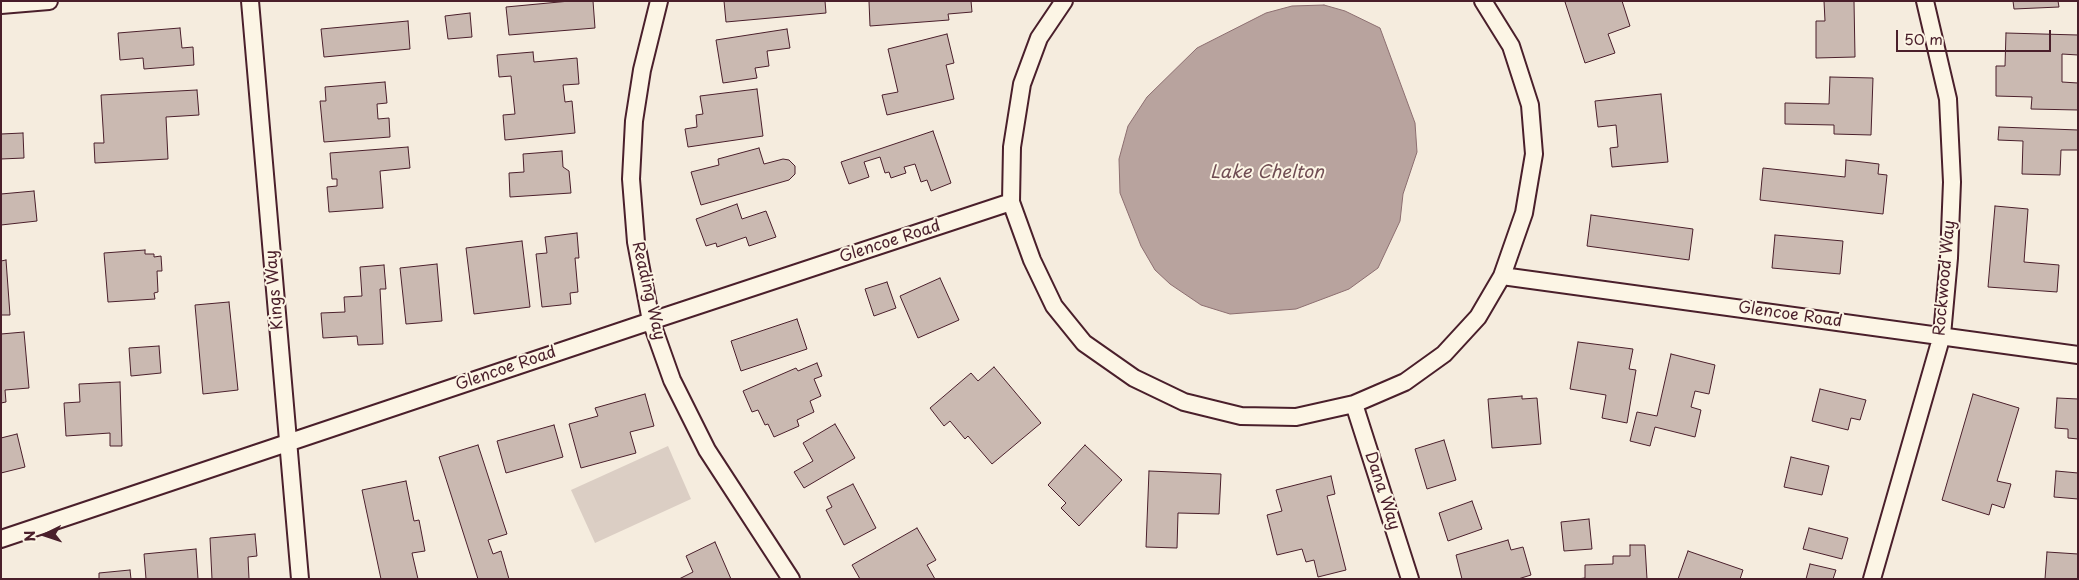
<!DOCTYPE html>
<html>
<head>
<meta charset="utf-8">
<style>
  body { margin:0 }
  #map { position:relative; width:2079px; height:580px; overflow:hidden; background:#f5ecde; font-family:"Playpen Sans",sans-serif }
  canvas { display:block }
  .frame { position:absolute; inset:0; border:2px solid #4a1f2b; pointer-events:none }
  .north { position:absolute; left:20px; top:510px; width:50px; height:50px; -webkit-text-stroke:4px #fcf5e5; paint-order:stroke; rotate:266deg; font-size:14px; font-weight:700; line-height:20px; text-align:center; color:#4a1f2b }
  .north::after { content:''; display:block; margin:auto; width:18px; height:22px; background:#4a1f2b; clip-path:polygon(50% 0,100% 100%,50% 72%,0 100%) }
  .scale { position:absolute; left:1896px; top:30px; width:155px; height:22px; box-sizing:border-box; border:2px solid #4a1f2b; border-top:0; padding-left:6px; font-size:15px; line-height:18px; white-space:nowrap; color:#4a1f2b; -webkit-text-stroke:4px #fcf5e5; paint-order:stroke }
</style>
</head>
<body>
<div id="map">
<canvas width="2079" height="580"></canvas>
<div class="frame"></div>
<div class="north">N</div>
<div class="scale">50 m</div>
</div>
<script>
const context = document.querySelector('canvas').getContext('2d');
context.lineJoin = 'round';
function fillPath(path, color) { context.fillStyle = color; context.fill(path, 'evenodd'); }
const toPath = rows => new Path2D(rows.map(r => 'M' + r).join(''));
function strokePath(path, color, width, dash) { context.strokeStyle = color; context.lineWidth = width; context.lineCap = dash ? 'butt' : 'round'; context.setLineDash(dash || []); context.stroke(path); }
function write(font, color, halo, rows, align = 'center') {
  context.font = font + ' "Playpen Sans",sans-serif'; context.lineWidth = 4; context.setLineDash([]); context.textBaseline = 'middle'; context.strokeStyle = halo; context.fillStyle = color; for (const [text, x, y, turn = 0] of rows) {
    context.save(); context.translate(x, y); context.rotate((+turn || 0) * Math.PI / 180); context.textAlign = isNaN(turn) ? turn : align; if (halo) context.strokeText(text, 0, 0); context.fillText(text, 0, 0); context.restore();
  }
}
fillPath(toPath([
  [668,446,691,499,595,543,571,490]
]), '#dbcec4');
const water = toPath([
  [1324,5,1345,11,1380,28,1415,123,1417,152,1403,194,1400,221,1378,268,1349,289,1296,309,1230,314,1201,305,1170,284,1155,270,1141,246,1120,193,1119,159,1128,126,1147,97,1197,48,1266,13,1292,6,1324,5]
]);
fillPath(water, '#b8a39e');
strokePath(water, '#8c6e70', 1);
const building = toPath([
  [570,1,593,1,595,28,509,35,506,7,570,1],
  [724,1,825,1,826,13,726,22,724,1],
  [869,1,971,1,972,12,948,14,949,20,870,26,869,1],
  [1568,1,1622,1,1630,26,1608,34,1615,53,1585,63,1565,2,1568,1],
  [1824,1,1854,1,1855,57,1816,58,1816,21,1825,21,1824,1],
  [2013,1,2058,1,2059,7,2014,9,2013,1],
  [470,13,472,37,448,39,445,16,470,13],
  [408,21,410,49,324,57,321,29,408,21],
  [180,28,182,48,193,47,194,65,144,69,143,58,120,60,118,33,180,28],
  [787,29,790,48,767,51,769,66,755,68,757,78,723,83,716,40,787,29],
  [2006,33,2078,35,2078,55,2062,54,2062,82,2078,83,2078,110,2031,109,2032,97,1996,96,1996,66,2005,66,2006,33],
  [947,34,954,63,946,65,954,99,887,115,882,95,898,92,888,49,947,34],
  [533,52,534,62,577,58,579,84,563,85,565,102,572,101,575,133,505,140,503,115,515,114,511,76,499,77,497,55,533,52],
  [1830,77,1873,78,1871,135,1834,134,1834,125,1785,124,1785,103,1829,104,1830,77],
  [385,82,387,103,377,104,378,119,389,118,390,137,324,142,320,101,326,101,325,87,385,82],
  [757,89,763,136,688,147,685,129,697,127,696,115,703,114,700,96,757,89],
  [197,90,199,115,166,117,168,159,95,163,94,143,104,143,101,95,197,90],
  [1661,94,1668,162,1612,167,1610,148,1618,147,1616,125,1598,127,1595,101,1661,94],
  [1999,127,2078,130,2078,150,2061,150,2060,175,2022,174,2023,141,1998,140,1999,127],
  [933,131,951,183,931,191,927,180,921,182,915,164,904,167,906,173,891,178,889,172,885,173,880,157,864,162,869,177,849,184,841,162,933,131],
  [23,133,24,158,1,159,1,134,23,133],
  [408,147,410,168,380,171,383,208,329,212,327,187,337,186,337,179,332,179,330,153,408,147],
  [759,148,764,164,783,159,789,160,795,166,795,174,789,180,701,205,691,172,719,165,718,159,759,148],
  [562,151,563,167,569,171,571,193,510,197,509,173,524,172,523,154,562,151],
  [1846,160,1879,164,1878,174,1887,175,1883,214,1760,200,1763,168,1845,177,1846,160],
  [34,191,37,221,1,225,1,194,34,191],
  [737,204,742,219,766,211,776,237,749,246,746,237,717,247,716,243,706,246,696,219,737,204],
  [1995,206,2028,209,2024,262,2059,265,2057,292,1988,287,1995,206],
  [1591,215,1693,229,1689,260,1587,246,1591,215],
  [577,233,579,258,575,258,578,292,570,293,571,304,542,307,536,254,547,253,545,237,577,233],
  [1775,235,1843,241,1840,274,1772,268,1775,235],
  [522,241,530,307,474,314,466,248,522,241],
  [145,250,145,254,154,254,154,257,161,256,162,271,157,271,158,292,154,293,155,299,108,302,104,253,145,250],
  [6,260,10,315,1,315,1,261,6,260],
  [437,264,442,321,406,324,400,268,437,264],
  [384,265,386,289,380,289,383,344,358,345,357,336,323,338,321,313,345,312,344,297,362,296,360,267,384,265],
  [940,278,959,320,918,338,900,296,940,278],
  [887,282,896,308,874,316,865,289,887,282],
  [229,302,238,390,203,394,195,305,229,302],
  [797,319,807,349,741,371,731,341,797,319],
  [24,332,29,388,5,390,6,402,1,403,1,334,24,332],
  [1578,342,1633,349,1629,369,1636,370,1627,423,1602,418,1606,395,1570,389,1578,342],
  [159,346,161,373,131,376,129,348,159,346],
  [1671,354,1715,365,1709,394,1695,391,1691,407,1701,410,1695,437,1655,427,1650,446,1630,441,1637,412,1657,416,1671,354],
  [817,363,822,376,814,379,821,396,810,401,814,412,797,420,799,426,774,437,768,424,765,425,758,410,752,412,743,391,796,368,798,371,817,363],
  [994,367,1041,423,992,464,968,436,965,439,950,421,944,426,930,408,971,373,978,381,994,367],
  [120,382,122,446,110,446,110,433,66,436,64,403,80,402,79,384,120,382],
  [1820,389,1866,400,1860,420,1851,418,1848,430,1812,421,1820,389],
  [645,394,654,426,630,432,636,453,581,468,569,424,598,416,595,408,645,394],
  [1973,394,2019,408,1997,481,2011,484,2004,508,1992,504,1989,515,1942,500,1973,394],
  [1522,396,1522,399,1537,398,1541,444,1492,448,1488,399,1522,396],
  [2057,398,2078,399,2078,439,2068,438,2068,429,2055,428,2057,398],
  [835,424,855,458,804,488,794,472,813,461,803,443,835,424],
  [554,425,563,457,506,473,497,441,554,425],
  [17,434,25,467,1,473,1,438,17,434],
  [1444,440,1456,480,1427,489,1415,449,1444,440],
  [478,445,507,534,488,540,493,554,501,551,509,579,478,579,439,457,478,445],
  [1085,445,1122,480,1079,526,1061,508,1066,503,1048,485,1085,445],
  [1791,457,1829,466,1822,495,1784,487,1791,457],
  [1149,471,1221,474,1219,514,1178,513,1177,548,1146,547,1149,471],
  [2056,471,2078,473,2078,499,2054,497,2056,471],
  [1331,476,1335,494,1327,496,1346,570,1318,577,1314,560,1306,562,1302,549,1277,555,1267,515,1282,511,1276,490,1331,476],
  [406,481,414,521,419,520,425,551,412,553,418,579,381,579,362,490,406,481],
  [853,484,876,528,844,545,826,510,832,507,827,497,853,484],
  [1472,501,1482,529,1448,541,1439,513,1472,501],
  [1589,519,1592,549,1564,551,1561,522,1589,519],
  [917,528,936,560,927,565,935,579,860,579,852,565,917,528],
  [1809,528,1848,538,1842,559,1803,549,1809,528],
  [255,534,257,556,248,557,249,579,212,579,210,538,255,534],
  [1508,540,1511,550,1523,547,1531,575,1518,579,1462,579,1456,555,1508,540],
  [715,542,731,579,679,579,693,572,686,556,715,542],
  [1630,545,1645,545,1647,579,1577,579,1585,578,1585,565,1613,564,1613,556,1630,556,1630,545],
  [196,549,198,579,146,579,144,554,196,549],
  [1688,551,1743,570,1740,579,1678,579,1688,551],
  [2047,552,2078,554,2078,579,2045,579,2047,552],
  [1810,564,1836,570,1833,579,1806,579,1810,564],
  [130,570,131,579,99,579,99,573,130,570]
]);
fillPath(building, '#cab9b1');
strokePath(building, '#4a1f2b', 1);
const minor = toPath([
  [250,1,300,579],
  [659,1,642,70,634,121,631,179,636,242,651,321,672,380,707,450,791,579],
  [1064,1,1039,38,1022,84,1012,147,1011,202,1032,260,1054,306,1084,343,1134,378,1184,402,1241,416,1296,417,1354,404,1405,382,1444,354,1478,317,1502,276,1524,213,1534,154,1530,105,1511,46,1483,1],
  [1,5,49,1],
  [1502,276,2078,355],
  [1354,404,1410,579],
  [1,539,651,321,1011,202],
  [1872,579,1942,335,1949,258,1952,182,1948,99,1925,1]
]);
strokePath(minor, '#4a1f2b', 20);
strokePath(minor, '#fcf5e5', 16);
write('16px', '#4a1f2b', '#fcf5e5', [
  ["Glencoe Road",890,242,-18],
  ["Rockwood Way",1945,278,-85],
  ["Kings Way",275,290,-95],
  ["Reading Way",648,291,77],
  ["Glencoe Road",1790,315,8],
  ["Glencoe Road",506,369,-19],
  ["Dana Way",1382,491,72]
]);
write('italic 18px', '#704d53', '#fcf5e5', [
  ["Lake Chelton",1267,173]
]);
</script>
</body>
</html>
